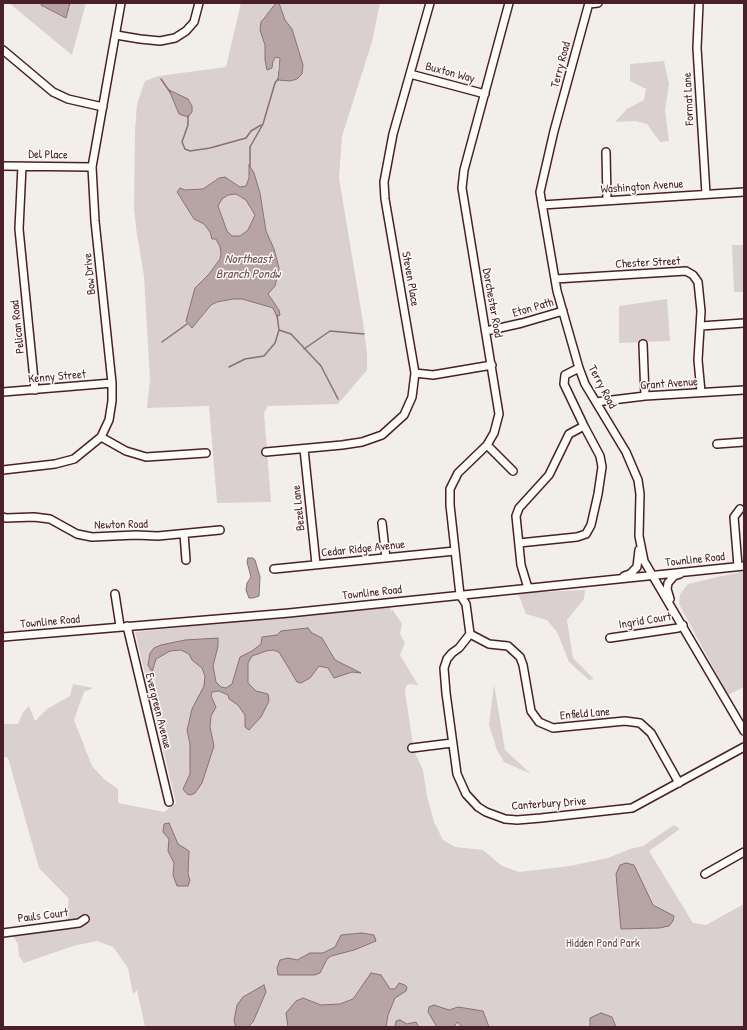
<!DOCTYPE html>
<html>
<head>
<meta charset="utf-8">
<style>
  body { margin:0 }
  #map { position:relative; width:747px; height:1030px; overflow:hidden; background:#f2efeb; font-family:"Patrick Hand",sans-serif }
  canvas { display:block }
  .frame { position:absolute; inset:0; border:4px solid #4a1f2b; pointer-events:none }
</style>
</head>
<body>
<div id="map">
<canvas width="747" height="1030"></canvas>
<div class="frame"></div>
</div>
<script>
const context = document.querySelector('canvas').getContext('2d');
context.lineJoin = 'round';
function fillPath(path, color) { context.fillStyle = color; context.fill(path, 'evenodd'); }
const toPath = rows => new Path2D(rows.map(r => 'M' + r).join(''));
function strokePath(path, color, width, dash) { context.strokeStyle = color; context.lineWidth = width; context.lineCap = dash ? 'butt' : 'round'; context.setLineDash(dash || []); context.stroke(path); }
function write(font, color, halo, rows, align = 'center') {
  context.font = font + ' "Patrick Hand",sans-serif'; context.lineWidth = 3; context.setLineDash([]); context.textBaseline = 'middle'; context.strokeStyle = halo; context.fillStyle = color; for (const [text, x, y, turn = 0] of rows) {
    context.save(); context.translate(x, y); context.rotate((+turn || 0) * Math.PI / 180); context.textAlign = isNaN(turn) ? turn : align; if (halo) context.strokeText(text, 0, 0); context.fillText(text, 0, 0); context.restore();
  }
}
fillPath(toPath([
  [9,3,42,3,41,5,66,18,70,3,86,3,72,55],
  [241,3,276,3,270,11,263,17,260,30,265,45,265,60,273,61,276,57,280,58,277,70,290,81,297,79,302,74,300,57,292,29,285,20,279,3,380,3,372,42,342,136,339,178,363,322,367,353,367,370,338,404,268,406,264,413,271,502,217,503,209,406,147,408,150,379,144,276,136,228,134,208,135,130,137,104,145,81,159,76,226,67],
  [249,166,254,173,260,193,266,231,274,249,279,268,275,286,268,294,279,310,277,317,273,308,270,307,242,299,233,299,217,302,211,305,196,324,188,313,194,294,201,281,209,274,220,259,221,253,220,247,216,239,212,238,210,232,204,224,194,219,186,205,179,197,180,188,185,190,203,189,219,178,233,182,240,187,246,186,249,178],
  [664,61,669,84,665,110,669,141,660,142,647,124,635,121,615,122,627,109,644,100,646,89,630,81,630,64],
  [236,194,246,200,255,215,248,230,240,236,232,236,227,231,218,206,221,199,228,195],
  [732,245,744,245,744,292,734,292],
  [667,299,670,341,619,343,619,306],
  [744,571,744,687,728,695,679,604,680,594,688,584],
  [585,590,584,599,567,620,573,658,594,679,589,680,569,662,557,632,547,620,526,614,518,593],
  [390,606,391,613,392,609,402,624,400,634,405,643,400,655,418,685,409,684,406,686,405,691,414,751,423,770,427,796,434,822,443,840,455,847,483,850,502,866,519,872,570,866,608,858,630,849,643,846,674,825,680,829,649,851,693,923,706,925,744,904,744,1027,145,1027,137,990,133,994,128,968,113,947,97,941,73,946,24,963,19,956,18,944,11,933,65,927,69,899,39,868,8,758,3,756,3,724,18,724,23,712,29,706,35,721,47,709,70,696,73,684,93,688,84,692,74,720,92,766,104,779,118,789,118,803,164,812,176,803,135,632],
  [494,684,505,750,531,774,504,762,497,750,489,725]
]), '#d9d0cf');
const water = toPath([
  [42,3,70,3,66,18,41,5,42,3],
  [276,3,279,3,285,20,292,29,303,65,302,74,297,79,290,81,278,80,280,58,276,57,273,61,272,68,267,70,265,60,265,45,260,30,261,22,276,3],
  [169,90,188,99,192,106,192,112,188,117,179,114,169,90],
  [249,165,254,173,260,193,266,231,274,249,279,268,275,286,268,294,279,310,280,315,277,317,273,308,270,307,242,299,233,299,217,302,211,305,192,328,186,321,195,288,209,274,220,259,221,253,220,247,216,239,212,239,210,232,204,224,194,219,177,192,180,188,185,190,203,189,219,178,225,177,240,187,246,186,249,178,249,165],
  [236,194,246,200,255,215,248,230,240,236,232,236,227,231,218,206,222,199,228,195,236,194],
  [248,558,253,558,255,560,260,577,259,596,253,598,249,598,246,590,247,583,251,577,247,562,248,558],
  [308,628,312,633,322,638,335,660,361,673,352,672,334,678,328,668,319,666,310,678,301,683,297,682,279,652,273,650,266,651,252,656,248,663,248,683,256,691,268,694,269,701,261,717,249,730,245,727,245,715,238,705,229,699,228,695,219,691,212,692,211,696,216,707,211,716,210,727,214,746,202,783,195,793,191,795,187,794,183,789,190,774,190,744,187,730,189,722,192,709,204,686,205,676,202,668,192,660,189,654,181,650,170,651,156,659,152,672,148,665,150,653,154,648,161,645,185,640,218,638,218,646,213,666,216,682,221,687,226,688,232,684,240,657,252,651,261,644,262,637,277,635,281,631,308,628],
  [169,823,178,844,189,851,188,874,190,880,188,886,177,886,173,875,174,863,168,851,169,839,163,832,164,824,169,823],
  [626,863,634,865,653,905,674,916,673,921,669,926,659,928,621,929,616,874,620,865,626,863],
  [362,933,374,935,376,941,354,950,331,956,327,959,320,973,315,975,278,975,277,968,280,960,288,958,297,960,310,953,323,953,335,947,341,935,362,933],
  [371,973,381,975,390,989,395,989,399,983,405,985,407,987,406,991,395,998,388,1015,386,1027,288,1027,286,1013,296,1001,303,998,321,1005,340,1004,353,999,371,973],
  [264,985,266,992,253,1022,248,1027,236,1027,234,1021,237,1005,243,997,264,985],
  [434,1005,449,1010,458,1007,483,1011,489,1027,463,1027,457,1022,454,1027,437,1027,428,1012,429,1007,434,1005],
  [601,1013,612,1017,616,1027,590,1027,590,1018,601,1013],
  [400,1020,407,1024,416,1022,419,1027,395,1027,396,1021,400,1020]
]);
fillPath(water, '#b7a5a6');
strokePath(water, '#8b6f75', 1);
strokePath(toPath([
  [161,79,170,92],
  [188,116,188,125,182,142,185,149,190,151,210,148,246,138,251,131,261,125],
  [250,166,250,147,263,124,275,83,278,79],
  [279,330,291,334,321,366,338,399],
  [162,342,187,324],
  [304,349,330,331,364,334],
  [229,367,245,359,264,356,275,343,279,330,277,315]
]), '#8b6f75', 1.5);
const minor = toPath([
  [509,3,464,170,462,188,499,414,494,433,487,445,458,473,450,489,450,505,460,595,466,604,470,634,459,648,452,653,447,659,444,668,446,693,457,774,466,794,478,807,486,812,505,819,517,820,541,818,632,808,744,747],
  [589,3,554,131,540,192,557,291,579,368,585,384,626,452,638,480,640,494,639,536,644,561,744,731],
  [699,3,697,48,706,194],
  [589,4,598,3],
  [116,35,140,39,160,41,175,38,186,31,194,22,199,3],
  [3,50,53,92,68,99,103,107],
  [410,74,485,94],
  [606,152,607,200],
  [3,166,92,167],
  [22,166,19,229,35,390],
  [542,205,744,192],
  [555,279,686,271,693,275,698,282,701,311,698,360,701,392],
  [701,326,744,323],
  [486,331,522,323,563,311],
  [643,344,645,396],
  [415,373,433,375,492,365],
  [3,392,112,383],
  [596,402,645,396,744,390],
  [101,437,126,451,146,457,206,453],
  [717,444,744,442],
  [487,445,513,471],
  [304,449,316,564],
  [266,452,342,445,362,442,382,435,404,415,412,397,415,373,385,199,384,182,393,134,430,3],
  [3,470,55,464,74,459,101,437,109,420,112,401,112,383,95,221,92,167,121,3],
  [3,517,6,518,34,517,50,519,77,534,92,537,136,535,158,536,220,530],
  [382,523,386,558],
  [184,534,186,560],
  [519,543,577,537,586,534,591,525,598,494,602,467,600,456,584,426],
  [738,566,734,517,740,509],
  [274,569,455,551],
  [624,576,630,574,637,567,639,550],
  [528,588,521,565,516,516,519,508,549,475,569,434,584,426,564,384,565,375,579,368],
  [115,594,120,626],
  [670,599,667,589,668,583,674,576,680,574],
  [127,626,169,802],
  [470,634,489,644,508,646,520,657,523,665,531,711,539,722,553,728,625,721,640,723,651,733,679,783],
  [3,637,289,613,744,566],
  [610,638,678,628,683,625],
  [412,748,452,743],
  [705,874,744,852],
  [3,933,79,923,85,919]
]);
strokePath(minor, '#4a1f2b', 10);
strokePath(minor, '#fdfcf7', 7);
write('12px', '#4a1f2b', '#fdfcf7', [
  ["Terry Road",561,65,-75],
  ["Buxton Way",450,73,15],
  ["Format Lane",689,99,-93],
  ["Del Place",48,155,1],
  ["Washington Avenue",642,187,-4],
  ["Chester Street",648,263,-3],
  ["Bow Drive",90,274,-96],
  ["Steven Place",410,279,80],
  ["Dorchester Road",492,303,80],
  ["Eton Path",533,308,-16],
  ["Pelican Road",18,327,-96],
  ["Kenny Street",57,377,-5],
  ["Grant Avenue",669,384,-4],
  ["Terry Road",602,387,62],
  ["Bezel Lane",299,508,-96],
  ["Newton Road",121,525,-1],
  ["Cedar Ridge Avenue",363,549,-6],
  ["Townline Road",695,560,-6],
  ["Townline Road",372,593,-6],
  ["Ingrid Court",645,621,-9],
  ["Townline Road",50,622,-5],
  ["Evergreen Avenue",158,711,76],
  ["Enfield Lane",585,714,-5],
  ["Canterbury Drive",549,804,-4],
  ["Pauls Court",43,916,-7]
]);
write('12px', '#6e4b54', '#fdfcf7', [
  ["Hidden Pond Park",603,944]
]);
write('italic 13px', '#704e56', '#fdfcf7', [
  ["Northeast",248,260],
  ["Branch Pondw",248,275]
]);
</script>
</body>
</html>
